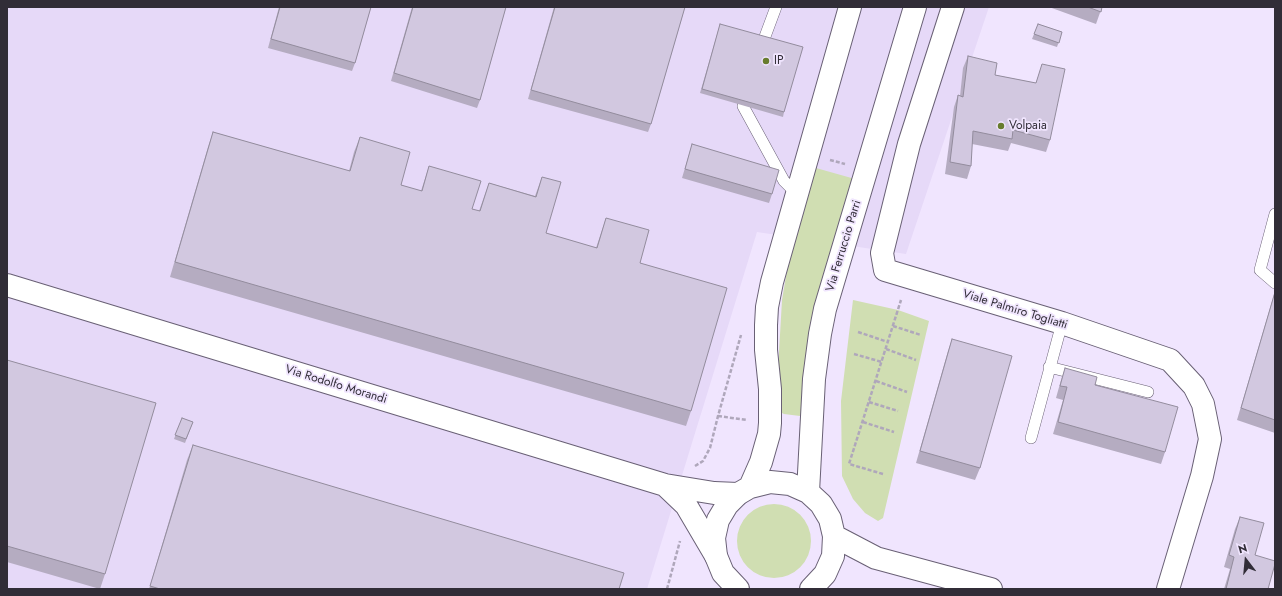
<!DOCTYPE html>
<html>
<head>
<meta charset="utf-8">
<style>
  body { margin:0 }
  #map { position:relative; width:1282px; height:596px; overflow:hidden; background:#f0e5fe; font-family:Jost,sans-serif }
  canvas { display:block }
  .frame { position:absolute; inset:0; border:8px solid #312d37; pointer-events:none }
  .north { position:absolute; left:1226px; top:540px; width:40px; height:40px; -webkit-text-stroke:3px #f0e5fe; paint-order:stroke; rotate:344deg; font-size:11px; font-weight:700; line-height:16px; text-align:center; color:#312d37 }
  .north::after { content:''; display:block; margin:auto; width:14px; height:18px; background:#312d37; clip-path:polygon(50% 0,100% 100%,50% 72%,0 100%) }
</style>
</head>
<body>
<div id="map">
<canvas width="1282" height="596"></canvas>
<div class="frame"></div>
<div class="north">N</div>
</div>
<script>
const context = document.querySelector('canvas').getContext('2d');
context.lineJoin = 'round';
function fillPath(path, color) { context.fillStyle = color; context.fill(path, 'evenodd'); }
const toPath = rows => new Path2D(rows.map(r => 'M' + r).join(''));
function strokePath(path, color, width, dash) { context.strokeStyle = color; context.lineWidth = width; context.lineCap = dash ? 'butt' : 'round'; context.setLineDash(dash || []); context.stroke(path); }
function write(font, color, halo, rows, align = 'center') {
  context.font = font + ' Jost,sans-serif'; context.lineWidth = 3.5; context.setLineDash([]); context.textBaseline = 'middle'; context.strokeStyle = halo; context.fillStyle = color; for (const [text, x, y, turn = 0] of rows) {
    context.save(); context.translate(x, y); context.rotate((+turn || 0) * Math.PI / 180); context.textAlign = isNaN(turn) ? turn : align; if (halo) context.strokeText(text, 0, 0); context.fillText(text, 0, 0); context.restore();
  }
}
fillPath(toPath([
  [7,7,989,7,906,254,757,232,647,589,7,589]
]), '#e6d9f8');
fillPath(toPath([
  [816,168,855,179,802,415,800,416,784,414,782,413,779,378,779,352,782,300,788,264],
  [853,300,898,310,929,321,883,518,878,521,865,513,853,499,842,476,841,401],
  '737 541a37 37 0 1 1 74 0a37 37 0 1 1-74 0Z'
]), '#d0deb2');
const lane = toPath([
  [760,50,776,7],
  [748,91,743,106,784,181,797,194],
  [1275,214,1260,270,1275,283],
  [1049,367,1148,392],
  [1031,438,1062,323]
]);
const street = toPath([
  [953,7,909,144,882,253,885,270,1062,323,1170,360,1194,386,1203,404,1210,439,1202,476,1168,589],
  [7,285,665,485,714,493,738,494],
  [665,485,686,505,716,556]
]);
const secondary = toPath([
  [750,487,761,462,769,434,770,423,770,389,766,350,766,325,767,307,772,282,850,7],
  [808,492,814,379,820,334,825,309,915,7],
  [834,536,876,558,991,589],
  [738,589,723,573,716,556,714,538,718,520,727,505,738,494,750,487,770,482,790,484,808,492,821,504,830,519,834,536,833,556,825,574,811,589]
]);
strokePath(lane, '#696075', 12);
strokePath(street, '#696075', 24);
strokePath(secondary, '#696075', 24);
strokePath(toPath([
  [830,160,845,164],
  [893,326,921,335],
  [858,332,888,342],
  [886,349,916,360],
  [854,354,882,362],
  [876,381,907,392],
  [869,402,898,411],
  [718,416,747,420],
  [863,422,894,432],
  [695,466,703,461,710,448,718,416,741,335],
  [883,474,849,464,901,300],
  [667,589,680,541]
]), '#afa7bb', 2.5, [4, 2]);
strokePath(lane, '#fff', 11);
strokePath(street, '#fff', 22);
strokePath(secondary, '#fff', 22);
fillPath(toPath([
  [279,7,371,7,355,63,352,71,268,48],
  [412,7,506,7,480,100,477,108,391,81],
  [554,7,685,7,651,124,648,132,528,99],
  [1049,7,1102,7,1096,24],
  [720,24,784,112,783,117,700,93],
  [1038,24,1062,32,1057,47,1032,39],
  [968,56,995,75,1036,83,1042,64,1050,140,1046,152,1011,143,1008,151,972,144,971,166,967,179,945,174,954,107,958,95,960,96,963,68],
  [213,132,349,171,354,152,360,137,401,185,421,191,429,166,472,209,479,211,489,183,535,196,542,177,546,233,596,248,606,218,640,263,691,411,686,426,170,277,208,147],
  [692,144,772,194,769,203,682,178],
  [1275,291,1275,433,1237,420],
  [952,339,980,468,975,480,916,463,948,351],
  [7,360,105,574,100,589,7,562],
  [1065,368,1095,385,1165,452,1161,464,1053,434,1063,400,1056,398,1061,380],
  [182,418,193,422,185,443,174,439],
  [193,445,619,589,149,589,187,460],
  [1240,517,1255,555,1268,589,1224,589,1230,569,1224,567,1235,529]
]), '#b5acc1');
const building = toPath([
  [280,7,371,7,355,63,271,39,280,7],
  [413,7,506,7,480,100,394,73,413,7],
  [555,7,685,7,651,124,531,90,555,7],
  [1088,7,1102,7,1101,12,1088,7],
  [720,24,803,47,784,112,702,89,720,24],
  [1038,24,1062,32,1059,43,1034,34,1038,24],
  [968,56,997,63,995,75,1036,83,1042,64,1065,69,1050,140,1013,130,1012,139,973,131,971,166,950,162,958,95,963,97,968,56],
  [213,132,350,171,360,137,410,152,401,185,422,191,429,166,481,181,472,209,480,211,489,183,536,197,542,177,561,182,546,233,597,248,606,218,649,230,640,263,727,288,691,411,175,262,213,132],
  [692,144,779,170,772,194,685,169,692,144],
  [1275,292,1275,420,1241,408,1275,292],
  [952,339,1012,356,980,468,920,451,952,339],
  [7,360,156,403,105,574,7,546,7,360],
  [1065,368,1097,377,1095,385,1178,407,1165,452,1058,422,1067,387,1060,386,1065,368],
  [182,418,193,422,186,439,175,435,182,418],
  [193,445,624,573,619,589,160,589,150,586,193,445],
  [1240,517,1264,523,1255,555,1275,561,1275,564,1268,589,1226,589,1234,557,1229,555,1240,517]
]);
fillPath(building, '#d2c8e0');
strokePath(building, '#938c9d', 1);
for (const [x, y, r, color] of [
  [766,61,4,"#677c2d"],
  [1001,126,4,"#677c2d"]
]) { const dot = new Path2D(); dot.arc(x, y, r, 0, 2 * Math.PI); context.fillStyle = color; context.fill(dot); strokePath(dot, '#f0e5fe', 1.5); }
write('12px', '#312d37', '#f0e5fe', [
  ["IP",774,61],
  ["Volpaia",1009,126]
], 'left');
write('12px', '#312d37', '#f0e5fe', [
  ["Via Ferruccio Parri",844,246,-73],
  ["Viale Palmiro Togliatti",1015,310,17],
  ["Via Rodolfo Morandi",336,385,17]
]);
</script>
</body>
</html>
